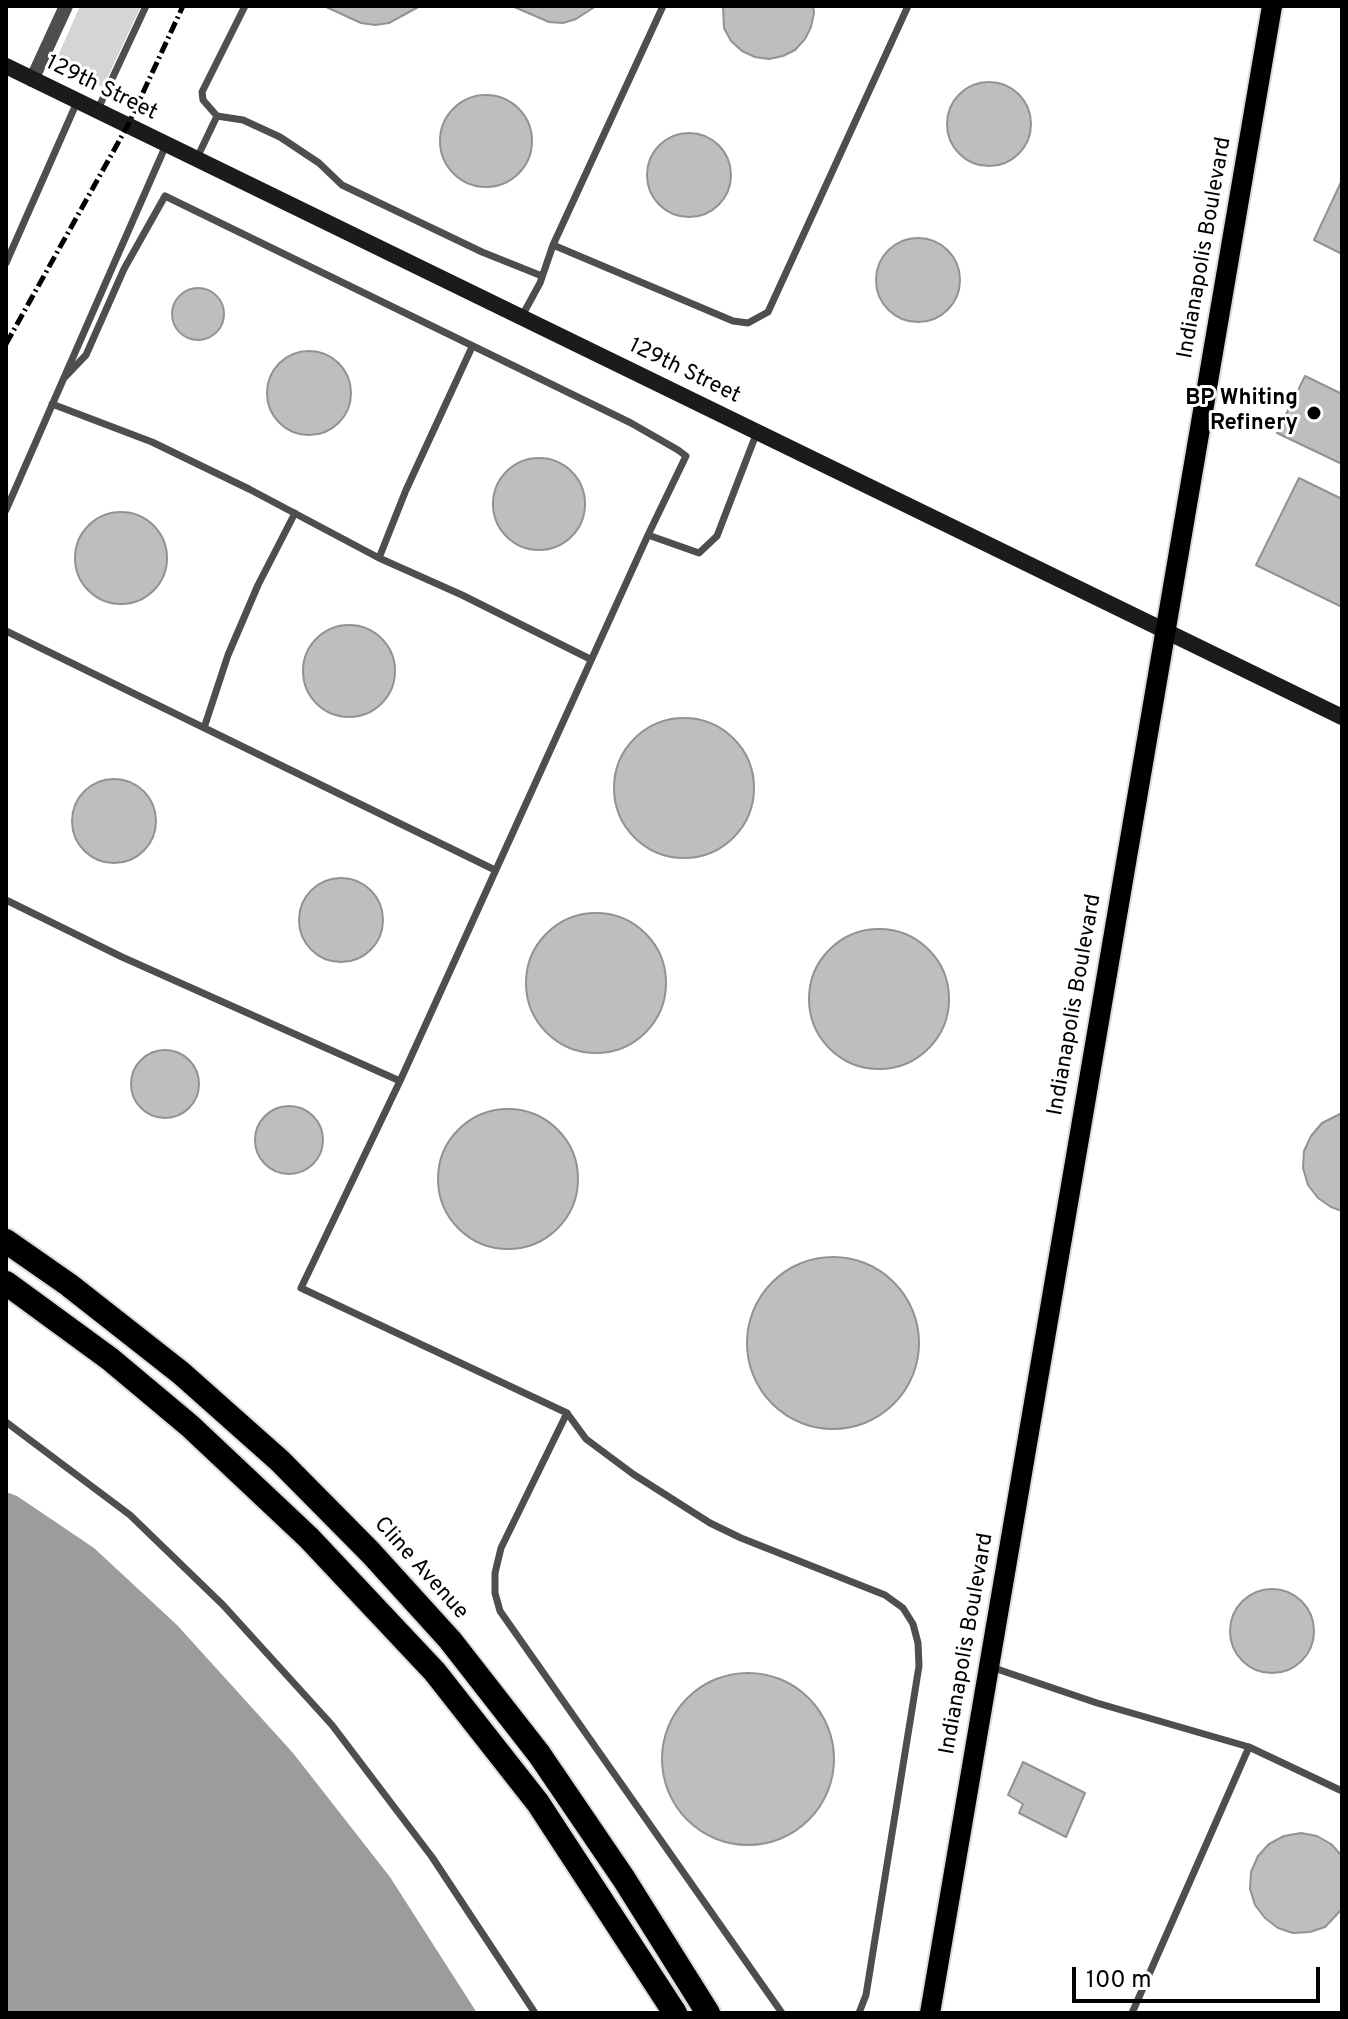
<!DOCTYPE html>
<html>
<head>
<meta charset="utf-8">
<style>
  body { margin:0 }
  #map { position:relative; width:1348px; height:2019px; overflow:hidden; background:#fff; font-family:Overpass,sans-serif }
  canvas { display:block }
  .frame { position:absolute; inset:0; border:8px solid #000; pointer-events:none }
  .scale { position:absolute; left:1072px; top:1967px; width:248px; height:36px; box-sizing:border-box; border:4px solid #000; border-top:0; padding-left:10px; font-size:24px; line-height:28px; white-space:nowrap; color:#000; -webkit-text-stroke:6px #fff; paint-order:stroke }
</style>
</head>
<body>
<div id="map">
<canvas width="1348" height="2019"></canvas>
<div class="frame"></div>
<div class="scale">100 m</div>
</div>
<script>
const context = document.querySelector('canvas').getContext('2d');
context.lineJoin = 'round';
function fillPath(path, color) { context.fillStyle = color; context.fill(path, 'evenodd'); }
const toPath = rows => new Path2D(rows.map(r => 'M' + r).join(''));
function strokePath(path, color, width, dash) { context.strokeStyle = color; context.lineWidth = width; context.lineCap = dash ? 'butt' : 'round'; context.setLineDash(dash || []); context.stroke(path); }
function write(font, color, halo, rows, align = 'center') {
  context.font = font + ' Overpass,sans-serif'; context.lineWidth = 6; context.setLineDash([]); context.textBaseline = 'middle'; context.strokeStyle = halo; context.fillStyle = color; for (const [text, x, y, turn = 0] of rows) {
    context.save(); context.translate(x, y); context.rotate((+turn || 0) * Math.PI / 180); context.textAlign = isNaN(turn) ? turn : align; if (halo) context.strokeText(text, 0, 0); context.fillText(text, 0, 0); context.restore();
  }
}
fillPath(toPath([
  [80,6,141,6,103,87,66,69,58,56]
]), '#d5d5d5');
fillPath(toPath([
  [6,1492,17,1496,94,1548,177,1625,293,1753,390,1877,477,2013,6,2013]
]), '#9c9c9c');
const building = toPath([
  [324,6,420,6,389,23,375,25,361,23,324,6],
  [512,6,596,6,576,19,563,23,549,22,512,6],
  [723,6,813,6,814,13,811,27,805,39,795,50,783,56,769,59,755,57,742,51,731,41,724,28,723,6],
  '947 124a42 42 0 1 1 84 0a42 42 0 1 1-84 0Z',
  '440 141a46 46 0 1 1 92 0a46 46 0 1 1-92 0Z',
  '647 175a42 42 0 1 1 84 0a42 42 0 1 1-84 0Z',
  [1342,180,1342,254,1314,240,1342,180],
  '876 280a42 42 0 1 1 84 0a42 42 0 1 1-84 0Z',
  '172 314a26 26 0 1 1 52 0a26 26 0 1 1-52 0Z',
  '267 393a42 42 0 1 1 84 0a42 42 0 1 1-84 0Z',
  [1305,376,1342,394,1342,464,1277,433,1305,376],
  '493 504a46 46 0 1 1 92 0a46 46 0 1 1-92 0Z',
  [1299,478,1342,499,1342,607,1256,565,1299,478],
  '75 558a46 46 0 1 1 92 0a46 46 0 1 1-92 0Z',
  '303 671a46 46 0 1 1 92 0a46 46 0 1 1-92 0Z',
  '614 788a70 70 0 1 1 140 0a70 70 0 1 1-140 0Z',
  '72 821a42 42 0 1 1 84 0a42 42 0 1 1-84 0Z',
  '299 920a42 42 0 1 1 84 0a42 42 0 1 1-84 0Z',
  '526 983a70 70 0 1 1 140 0a70 70 0 1 1-140 0Z',
  '809 999a70 70 0 1 1 140 0a70 70 0 1 1-140 0Z',
  '131 1084a34 34 0 1 1 68 0a34 34 0 1 1-68 0Z',
  '255 1140a34 34 0 1 1 68 0a34 34 0 1 1-68 0Z',
  '438 1179a70 70 0 1 1 140 0a70 70 0 1 1-140 0Z',
  [1342,1113,1342,1211,1331,1207,1318,1198,1308,1185,1303,1168,1304,1151,1311,1136,1322,1123,1342,1113],
  '747 1343a86 86 0 1 1 172 0a86 86 0 1 1-172 0Z',
  '1230 1631a42 42 0 1 1 84 0a42 42 0 1 1-84 0Z',
  '662 1759a86 86 0 1 1 172 0a86 86 0 1 1-172 0Z',
  [1023,1762,1085,1793,1066,1837,1019,1813,1023,1804,1008,1795,1023,1762],
  [1301,1833,1317,1836,1331,1844,1342,1856,1342,1909,1325,1927,1310,1932,1293,1933,1278,1928,1265,1918,1255,1905,1250,1889,1251,1872,1258,1856,1269,1844,1284,1836,1301,1833]
]);
fillPath(building, '#bebebe');
strokePath(building, '#929292', 2);
const primary = toPath([
  [930,2013,1272,6]
]);
const motorway = toPath([
  [6,1241,69,1285,181,1373,280,1461,371,1553,450,1640,539,1754,624,1879,708,2013],
  [6,1283,110,1359,190,1426,309,1538,435,1672,538,1803,675,2013]
]);
strokePath(primary, '#dbdbdb', 24);
strokePath(motorway, '#dbdbdb', 28);
strokePath(toPath([
  [98,109,146,6],
  [217,116,243,120,280,137,319,163,342,185,482,252,542,276],
  [197,158,217,116,203,100,202,92,245,6],
  [553,245,733,321,748,323,768,312,908,6],
  [6,263,77,102],
  [522,316,540,283,553,245,663,6],
  [64,378,86,355,124,269,165,196,631,423,678,450,686,456,648,535],
  [52,404,152,442,249,489,379,558,462,595,590,659],
  [6,510,166,145],
  [379,558,406,490,472,347],
  [6,631,495,870],
  [204,728,228,655,258,585,295,513],
  [6,900,122,957,400,1081,648,535,699,553,717,536,757,432],
  [400,1081,301,1288,567,1413,501,1548,495,1573,495,1593,500,1611,782,2013],
  [567,1413,586,1439,633,1474,710,1523,741,1538,885,1595,903,1608,913,1624,918,1643,919,1666,866,1995,859,2013],
  [6,1422,130,1515,223,1605,332,1725,432,1857,535,2013],
  [991,1667,1097,1703,1249,1747,1342,1791],
  [1132,2013,1249,1747]
]), '#4e4e4e', 7);
strokePath(toPath([
  [32,80,66,6]
]), '#4e4e4e', 14);
strokePath(toPath([
  [6,66,1342,717]
]), '#1b1b1b', 16);
strokePath(primary, '#000', 20);
strokePath(motorway, '#000', 24);
strokePath(toPath([
  [6,344,128,125,183,6]
]), '#000', 5, [12, 4, 2, 4]);
for (const [x, y, r, color] of [
  [1314,413,8,"#000"]
]) { const dot = new Path2D(); dot.arc(x, y, r, 0, 2 * Math.PI); context.fillStyle = color; context.fill(dot); strokePath(dot, '#fff', 3); }
write('22px', '#000', '#fff', [
  ["129th Street",101,89,26],
  ["Indianapolis Boulevard",1206,248,-80],
  ["129th Street",684,372,26],
  ["Indianapolis Boulevard",1076,1005,-80],
  ["Cline Avenue",420,1569,48],
  ["Indianapolis Boulevard",968,1644,-80]
]);
write('bold 22px', '#000', '#fff', [
  ["BP Whiting",1298,400],
  ["Refinery",1298,425]
], 'right');
</script>
</body>
</html>
